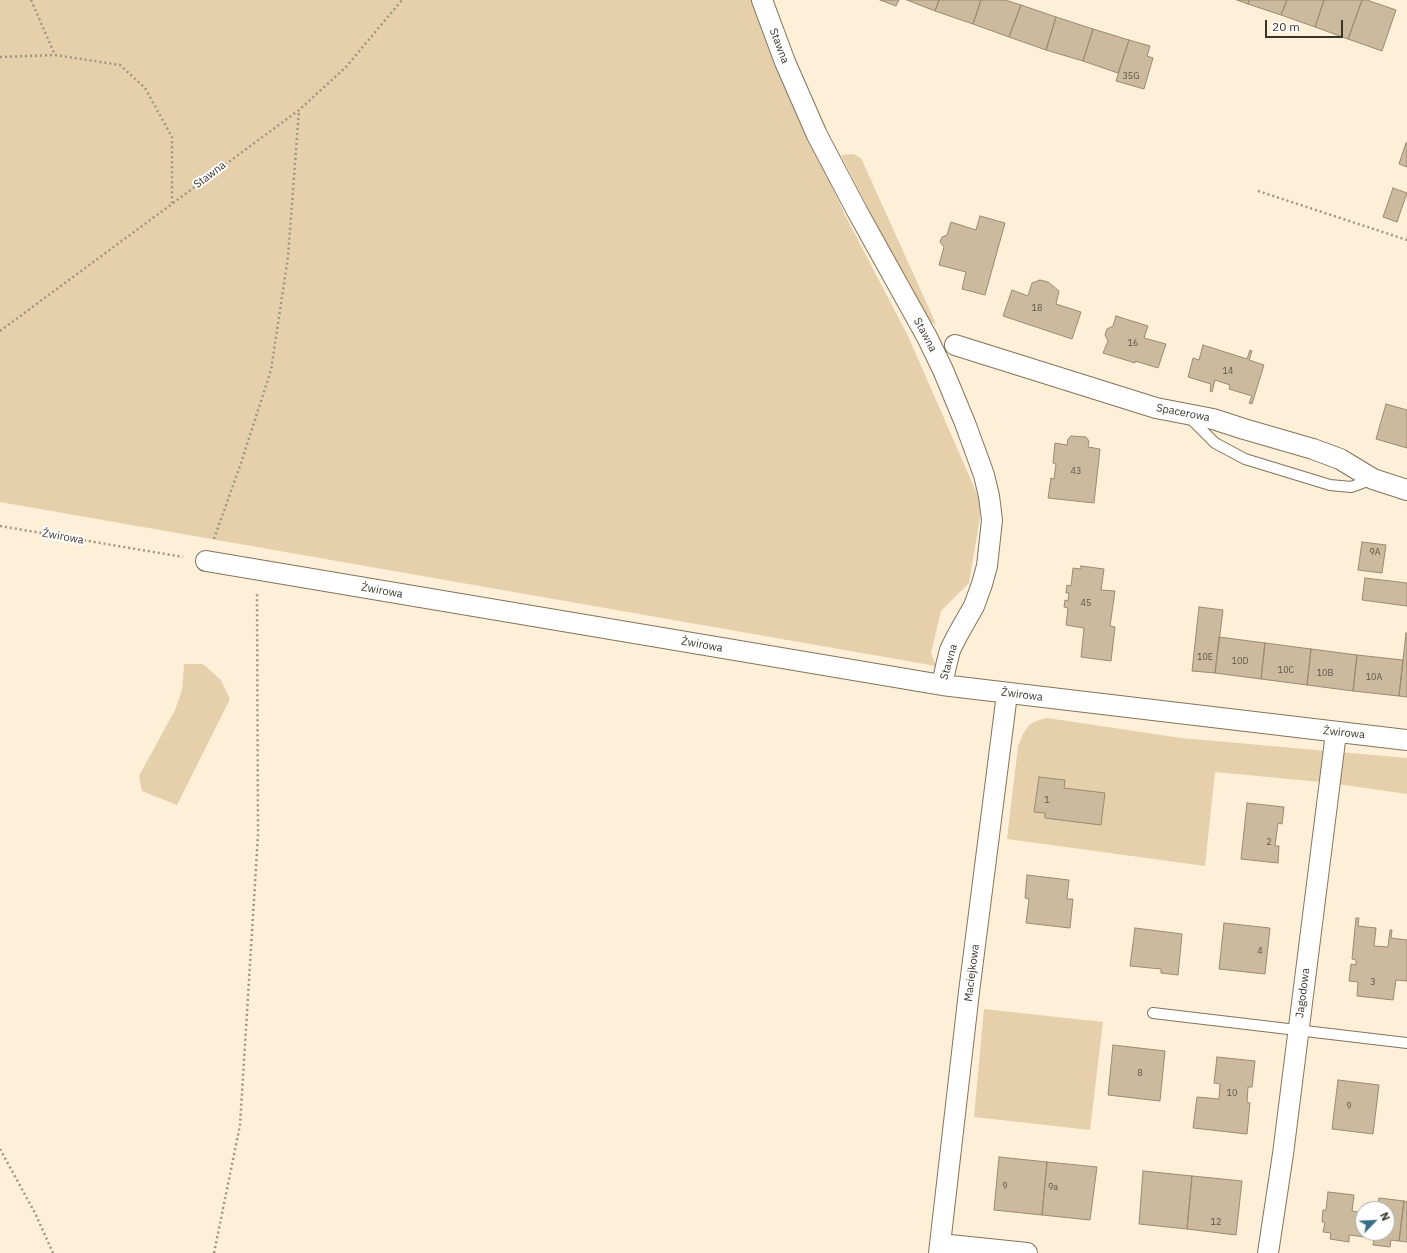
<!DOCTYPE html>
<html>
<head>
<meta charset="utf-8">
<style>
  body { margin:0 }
  #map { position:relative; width:1407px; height:1253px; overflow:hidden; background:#feefd8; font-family:"IBM Plex Sans",sans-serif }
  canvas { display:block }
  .north { position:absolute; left:1355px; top:1201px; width:40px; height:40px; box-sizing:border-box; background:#fff; border:1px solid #b0ada9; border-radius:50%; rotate:66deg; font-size:11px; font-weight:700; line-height:16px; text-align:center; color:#3a3328 }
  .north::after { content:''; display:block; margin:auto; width:14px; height:18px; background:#346d86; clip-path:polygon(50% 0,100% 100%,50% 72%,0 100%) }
  .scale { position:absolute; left:1265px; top:20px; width:78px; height:18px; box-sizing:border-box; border:2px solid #3a3328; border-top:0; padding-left:5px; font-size:12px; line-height:14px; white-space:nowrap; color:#3a3328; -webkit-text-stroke:3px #fff; paint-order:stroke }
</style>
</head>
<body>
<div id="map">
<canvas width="1407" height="1253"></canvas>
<div class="north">N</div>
<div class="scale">20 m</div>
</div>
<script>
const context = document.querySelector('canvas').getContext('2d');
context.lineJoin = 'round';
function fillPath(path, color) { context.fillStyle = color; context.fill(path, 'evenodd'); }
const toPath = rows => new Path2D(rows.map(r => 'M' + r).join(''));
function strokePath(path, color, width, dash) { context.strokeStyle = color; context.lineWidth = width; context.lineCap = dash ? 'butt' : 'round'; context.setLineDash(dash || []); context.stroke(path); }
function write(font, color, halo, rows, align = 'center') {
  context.font = font + ' "IBM Plex Sans",sans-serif'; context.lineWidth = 4; context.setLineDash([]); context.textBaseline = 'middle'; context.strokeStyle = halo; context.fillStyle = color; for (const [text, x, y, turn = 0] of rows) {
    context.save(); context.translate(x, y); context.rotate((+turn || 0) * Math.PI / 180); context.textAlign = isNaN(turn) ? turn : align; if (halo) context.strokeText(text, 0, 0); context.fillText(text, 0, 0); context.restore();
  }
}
fillPath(toPath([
  [0,0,751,0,803,125,846,217,908,336,982,505,969,583,941,611,931,653,936,666,0,502],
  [853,154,861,158,936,324,925,320,841,155],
  [184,664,203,664,221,680,230,699,177,805,142,791,139,776,175,710,182,690],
  [1047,718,1181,738,1407,758,1407,794,1331,783,1215,772,1205,866,1007,839,1018,746,1023,734,1029,725,1036,721],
  [984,1009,1103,1022,1090,1130,974,1117]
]), '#e6d0ac');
const building = toPath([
  [880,0,899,0,896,6,880,0],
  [907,0,939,0,935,11,907,0],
  [939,0,981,0,973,24,935,11,939,0],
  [981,0,1005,0,1021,5,1009,37,973,24,981,0],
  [1237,0,1249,0,1248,4,1237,0],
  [1249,0,1287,0,1281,15,1248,4,1249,0],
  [1287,0,1324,0,1315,27,1281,15,1287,0],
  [1324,0,1362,0,1348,39,1315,27,1324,0],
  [1362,0,1367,0,1396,10,1382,51,1348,39,1362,0],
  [1021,5,1056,17,1046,50,1009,37,1021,5],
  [1056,17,1093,29,1083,61,1046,50,1056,17],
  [1093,29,1129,40,1118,73,1083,61,1093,29],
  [1129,40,1150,46,1147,56,1153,58,1144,89,1116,81,1129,40],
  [1406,143,1407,144,1407,167,1399,164,1406,143],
  [1393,188,1407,193,1397,222,1383,217,1393,188],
  [980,216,1005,223,985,295,962,289,966,272,939,265,944,247,940,242,942,237,947,235,951,222,976,230,980,216],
  [1040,280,1048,282,1059,291,1056,304,1081,312,1072,339,1003,316,1012,290,1028,296,1032,283,1040,280],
  [1116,316,1148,326,1144,338,1166,344,1158,368,1135,361,1135,363,1103,353,1108,341,1105,335,1107,329,1113,326,1116,316],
  [1203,345,1247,359,1250,350,1252,351,1249,360,1264,365,1252,404,1249,403,1252,396,1229,389,1230,385,1215,380,1212,392,1210,391,1211,384,1188,377,1193,358,1199,360,1203,345],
  [1386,404,1407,410,1407,448,1376,439,1386,404],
  [1071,436,1086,437,1089,441,1088,447,1100,449,1094,503,1048,498,1051,478,1054,479,1056,464,1053,463,1055,443,1067,445,1068,439,1071,436],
  [1362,542,1386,545,1382,573,1358,570,1362,542],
  [1081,566,1104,569,1101,590,1115,591,1110,626,1115,627,1111,661,1081,657,1084,628,1066,625,1068,608,1064,607,1065,600,1068,601,1069,593,1066,593,1067,585,1071,586,1073,568,1081,569,1081,566],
  [1365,578,1407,583,1407,606,1362,600,1365,578],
  [1199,607,1223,610,1215,673,1192,671,1199,607],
  [1406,633,1407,633,1407,697,1399,696,1406,633],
  [1219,637,1265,643,1261,679,1215,673,1219,637],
  [1265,643,1311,649,1307,685,1261,679,1265,643],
  [1311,649,1357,655,1353,691,1307,685,1311,649],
  [1357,655,1403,660,1399,696,1353,691,1357,655],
  [1039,777,1065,780,1064,788,1105,793,1101,825,1045,818,1045,813,1034,812,1039,777],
  [1247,803,1284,807,1282,824,1278,823,1275,846,1279,846,1278,863,1241,859,1247,803],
  [1027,875,1069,880,1067,899,1073,899,1070,928,1026,923,1029,899,1025,898,1027,875],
  [1356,918,1359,918,1358,926,1376,928,1374,946,1388,947,1390,930,1392,930,1391,938,1407,940,1407,981,1396,980,1393,1000,1357,996,1358,982,1349,981,1351,964,1356,965,1356,960,1352,959,1356,918],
  [1224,923,1270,928,1265,974,1219,969,1224,923],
  [1135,928,1182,934,1178,975,1161,973,1161,969,1130,966,1135,928],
  [1113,1045,1165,1051,1160,1101,1108,1095,1113,1045],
  [1217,1057,1255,1061,1252,1087,1248,1087,1247,1102,1250,1103,1247,1134,1193,1128,1197,1097,1219,1099,1220,1084,1214,1083,1217,1057],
  [1338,1080,1379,1085,1373,1134,1332,1129,1338,1080],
  [999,1157,1047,1162,1042,1215,994,1210,999,1157],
  [1047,1162,1097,1167,1090,1220,1042,1215,1047,1162],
  [1143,1171,1192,1176,1187,1229,1139,1224,1143,1171],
  [1192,1176,1242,1181,1236,1235,1187,1229,1192,1176],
  [1328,1192,1354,1195,1352,1211,1363,1213,1363,1233,1387,1233,1387,1209,1377,1209,1379,1198,1404,1201,1399,1241,1391,1240,1390,1247,1373,1245,1374,1238,1349,1235,1349,1242,1330,1239,1331,1233,1323,1232,1325,1222,1322,1222,1323,1210,1326,1210,1328,1192],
  [1404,1201,1407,1202,1407,1242,1399,1241,1404,1201]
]);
fillPath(building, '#cbba9e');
strokePath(building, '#9b8a6f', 1);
const lane = toPath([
  [1188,416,1215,443,1245,459,1330,485,1351,487,1373,479],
  [1153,1013,1407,1043]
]);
const street = toPath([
  [762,0,785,62,817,135,857,211,927,337,943,370,965,423,984,475,989,496,992,520,987,566,982,584,974,606,957,636,950,650,946,666,942,685],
  [955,345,1156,408,1213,419,1244,429,1313,449,1340,459,1373,479,1407,490],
  [206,561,942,685,1407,740],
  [940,1244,1027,1253],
  [939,1253,969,992,1007,694],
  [1268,1253,1283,1154,1336,733]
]);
strokePath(lane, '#837359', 12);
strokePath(street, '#837359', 22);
strokePath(toPath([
  [31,0,55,55],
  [0,57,55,55,120,65,145,88,172,137,172,203],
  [1258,191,1407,240],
  [0,331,299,110,346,67,402,0],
  [0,526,183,557],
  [214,539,241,463,271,370,288,257,299,110],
  [0,1149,35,1213,53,1253],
  [214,1253,240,1125,258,835,257,592]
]), '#a09583', 2.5, [2, 3]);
strokePath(lane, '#fff', 10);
strokePath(street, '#fff', 20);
write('9px', '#5e5546', null, [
  ["35G",1131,76],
  ["18",1037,308],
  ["16",1133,343],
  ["14",1228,371],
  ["43",1076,471],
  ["9A",1375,552],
  ["45",1086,603],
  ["10E",1205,657],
  ["10D",1240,661],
  ["10C",1286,670],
  ["10B",1325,673],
  ["10A",1374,677],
  ["1",1047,800],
  ["2",1269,842],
  ["4",1260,951],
  ["3",1373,982],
  ["8",1140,1073],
  ["10",1232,1093],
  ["9",1349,1106],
  ["9",1005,1186],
  ["9a",1053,1187],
  ["12",1216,1222]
]);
write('11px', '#3a3328', '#fff', [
  ["Stawna",779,46,69],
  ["Stawna",210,175,-37],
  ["Stawna",925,335,62],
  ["Spacerowa",1183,413,11],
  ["Żwirowa",63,537,10],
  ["Żwirowa",382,591,10],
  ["Żwirowa",702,645,10],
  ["Stawna",949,662,-74],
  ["Żwirowa",1022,695,7],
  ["Żwirowa",1344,733,6],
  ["Maciejkowa",972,973,-83],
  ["Jagodowa",1303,993,-83]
]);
</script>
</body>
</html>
